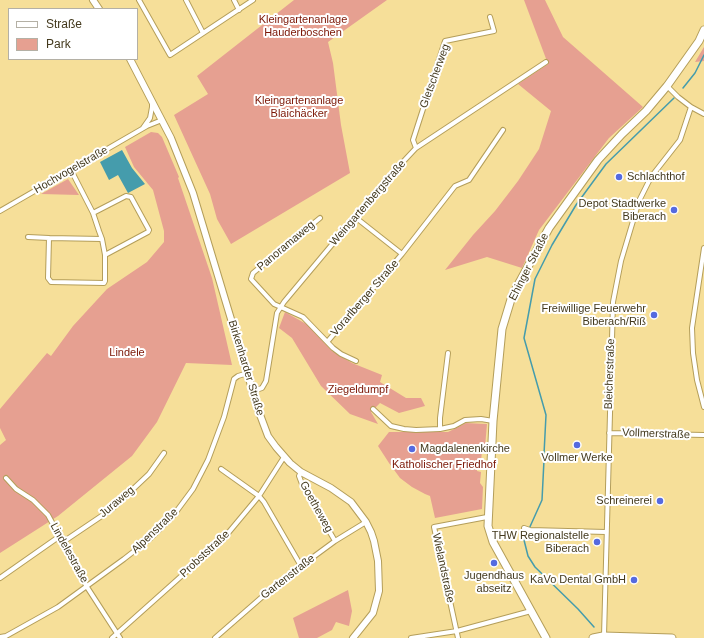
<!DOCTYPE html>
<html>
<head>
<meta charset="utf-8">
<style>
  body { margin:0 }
  #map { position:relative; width:704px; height:638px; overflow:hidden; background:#f6df99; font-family:Arial,sans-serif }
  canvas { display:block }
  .legend { position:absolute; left:8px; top:8px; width:130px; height:52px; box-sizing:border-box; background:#fff; border:1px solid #b4b0a5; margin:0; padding:5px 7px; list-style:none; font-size:12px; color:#43391d }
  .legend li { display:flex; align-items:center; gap:8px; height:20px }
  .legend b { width:20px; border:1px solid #b4b0a5 }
</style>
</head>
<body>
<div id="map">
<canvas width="704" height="638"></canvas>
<ul class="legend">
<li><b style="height:5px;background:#fff"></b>Straße</li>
<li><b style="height:11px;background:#e6a091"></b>Park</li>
</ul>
</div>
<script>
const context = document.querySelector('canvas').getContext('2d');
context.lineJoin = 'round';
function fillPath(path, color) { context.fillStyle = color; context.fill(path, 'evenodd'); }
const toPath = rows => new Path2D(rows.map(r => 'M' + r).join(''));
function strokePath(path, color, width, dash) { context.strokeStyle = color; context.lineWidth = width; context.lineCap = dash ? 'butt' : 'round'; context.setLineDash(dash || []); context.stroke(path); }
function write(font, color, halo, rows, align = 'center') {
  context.font = font + ' Arial,sans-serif'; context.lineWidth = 4; context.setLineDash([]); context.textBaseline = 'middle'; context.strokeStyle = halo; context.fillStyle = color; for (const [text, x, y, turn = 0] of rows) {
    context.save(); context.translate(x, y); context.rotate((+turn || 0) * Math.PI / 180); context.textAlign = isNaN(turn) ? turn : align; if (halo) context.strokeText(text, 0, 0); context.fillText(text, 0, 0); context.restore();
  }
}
fillPath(toPath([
  [294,0,387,0,328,42,333,63,341,125,350,173,231,244,217,219,210,194,174,115,208,94,197,76],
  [524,0,545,0,563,37,643,107,609,138,539,230,522,268,487,257,445,270,473,235,495,211,518,181,539,149,551,111,518,84,548,64],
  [704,47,704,61,695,62],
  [151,132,158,133,162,137,179,177,178,178,212,278,232,365,186,363,157,422,132,456,58,516,0,553,0,445,6,440,0,428,0,409,47,353,51,356,73,326,107,289,147,262,164,242,164,231,153,190,134,167,125,147],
  [68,179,79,195,41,194],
  [285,312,308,325,332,351,352,363,382,375,380,382,406,398,421,398,425,406,399,413,380,403,371,412,378,424,350,414,321,386,292,338,279,328],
  [466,423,487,424,485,447,482,450,481,462,477,462,477,471,481,472,480,483,483,487,482,509,435,518,430,496,425,494,412,487,400,478,389,463,378,446,389,432,448,432],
  [348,590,352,611,349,626,336,622,332,630,317,638,299,638,293,618]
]), '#e6a091');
fillPath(toPath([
  [122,150,132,168,145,184,128,193,118,175,109,180,100,162]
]), '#459cac');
strokePath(toPath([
  [683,88,695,73,704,55],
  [544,454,546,415,524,338,535,279,552,245,576,205,606,164,674,98],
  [544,460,542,500,524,540,528,556,535,567,578,609,594,627]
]), '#459cac', 1.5);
const minor = toPath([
  [139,0,170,55,253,0],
  [186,0,203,33],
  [234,0,239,10],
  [667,86,678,97,691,107,704,114],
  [143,128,150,118,152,107,152,103],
  [416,148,413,140,445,41,494,31,490,17],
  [71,170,93,213,99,231,102,239,105,255,105,281,104,283,51,282,48,278,49,238,102,239],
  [0,211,147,126,162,120],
  [93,213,126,196,131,197,149,230,148,232,105,255],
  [355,217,402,254],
  [320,218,253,273,251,279,274,304,303,317,333,348,341,354,356,361],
  [28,237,49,238],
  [704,248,692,328,693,353,697,380,704,407],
  [328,341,402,254,455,186,469,180,503,130],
  [253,391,262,388,266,381,277,313,284,302,386,180,416,148,546,62],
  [373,409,391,426,404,429,416,430,440,429,454,426,465,420,481,419,493,421],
  [440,429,440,418,448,353],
  [609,433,704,435],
  [221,469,259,496,264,502,301,566],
  [301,472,299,476,302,484,335,541],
  [6,478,16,489,33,500,48,515,87,587,120,638],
  [524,528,530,530,606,532],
  [63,542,112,509,149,474,164,453],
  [0,578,60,536],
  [604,636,613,302,621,261,639,201,651,177,680,140,691,107],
  [0,637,6,636,58,607,124,559,151,538,173,516,193,489,208,460,224,417,234,379,238,376,248,373],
  [112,638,224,538,259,496,284,457],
  [215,638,262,597,301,566,335,541,366,522],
  [411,638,457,631,531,611],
  [458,638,434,527,487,517]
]);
const secondary = toPath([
  [93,0,99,9],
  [130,59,171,138,193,193,259,412,268,436,276,447,290,463,301,472,331,488,351,502,366,522,371,532,374,541,378,561,379,591,373,613,353,638]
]);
const primary = toPath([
  [546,638,493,542,488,526,493,421,502,329,512,296,549,228,598,160,622,134,646,111,667,86,699,41,704,30],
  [593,638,603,636,672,638]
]);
strokePath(minor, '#b49e5a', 6);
strokePath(secondary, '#b49e5a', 8);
strokePath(primary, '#b49e5a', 9);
strokePath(minor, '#fff', 4);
strokePath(secondary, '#fff', 6);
strokePath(primary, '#fff', 7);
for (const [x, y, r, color] of [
  [619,177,4,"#556ae0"],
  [674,210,4,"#556ae0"],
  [654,315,4,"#556ae0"],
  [577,445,4,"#556ae0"],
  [412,449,4,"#556ae0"],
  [660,501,4,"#556ae0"],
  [597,542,4,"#556ae0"],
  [494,563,4,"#556ae0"],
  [634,580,4,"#556ae0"]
]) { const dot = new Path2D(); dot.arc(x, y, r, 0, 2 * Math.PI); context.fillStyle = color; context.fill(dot); strokePath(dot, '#fff', 1.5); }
write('11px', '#7b1605', '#fff', [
  ["Kleingartenanlage",303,20],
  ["Hauderboschen",303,33],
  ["Kleingartenanlage",299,101],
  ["Blaichäcker",299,114],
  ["Lindele",127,353],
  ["Ziegeldumpf",358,390],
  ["Katholischer Friedhof",444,465]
]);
write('11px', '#43391d', '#fff', [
  ["Gletscherweg",435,76,-70],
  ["Hochvogelstraße",71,170,-30],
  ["Weingartenbergstraße",368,203,-49],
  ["Panoramaweg",286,246,-40],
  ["Ehinger Straße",529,267,-63],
  ["Vorarlberger Straße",365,298,-49],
  ["Birkenharder Straße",246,368,73],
  ["Bleicherstraße",610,374,-88],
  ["Vollmerstraße",656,434,2],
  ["Juraweg",117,502,-40],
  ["Goetheweg",316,507,61],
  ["Alpenstraße",155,531,-44],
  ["Lindelestraße",69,553,61],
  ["Probststraße",205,554,-43],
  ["Wielandstraße",443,568,78],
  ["Gartenstraße",288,577,-38]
]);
write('11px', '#43391d', '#fff', [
  ["Schlachthof",627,177,"left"],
  ["Depot Stadtwerke",666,204],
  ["Biberach",666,217],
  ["Freiwillige Feuerwehr",646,309],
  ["Biberach/Riß",646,322],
  ["Magdalenenkirche",420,449,"left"],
  ["Vollmer Werke",577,458,"center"],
  ["Schreinerei",652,501],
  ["THW Regionalstelle",589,536],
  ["Biberach",589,549],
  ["Jugendhaus",494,576,"center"],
  ["abseitz",494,589,"center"],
  ["KaVo Dental GmbH",626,580]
], 'right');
</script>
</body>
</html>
